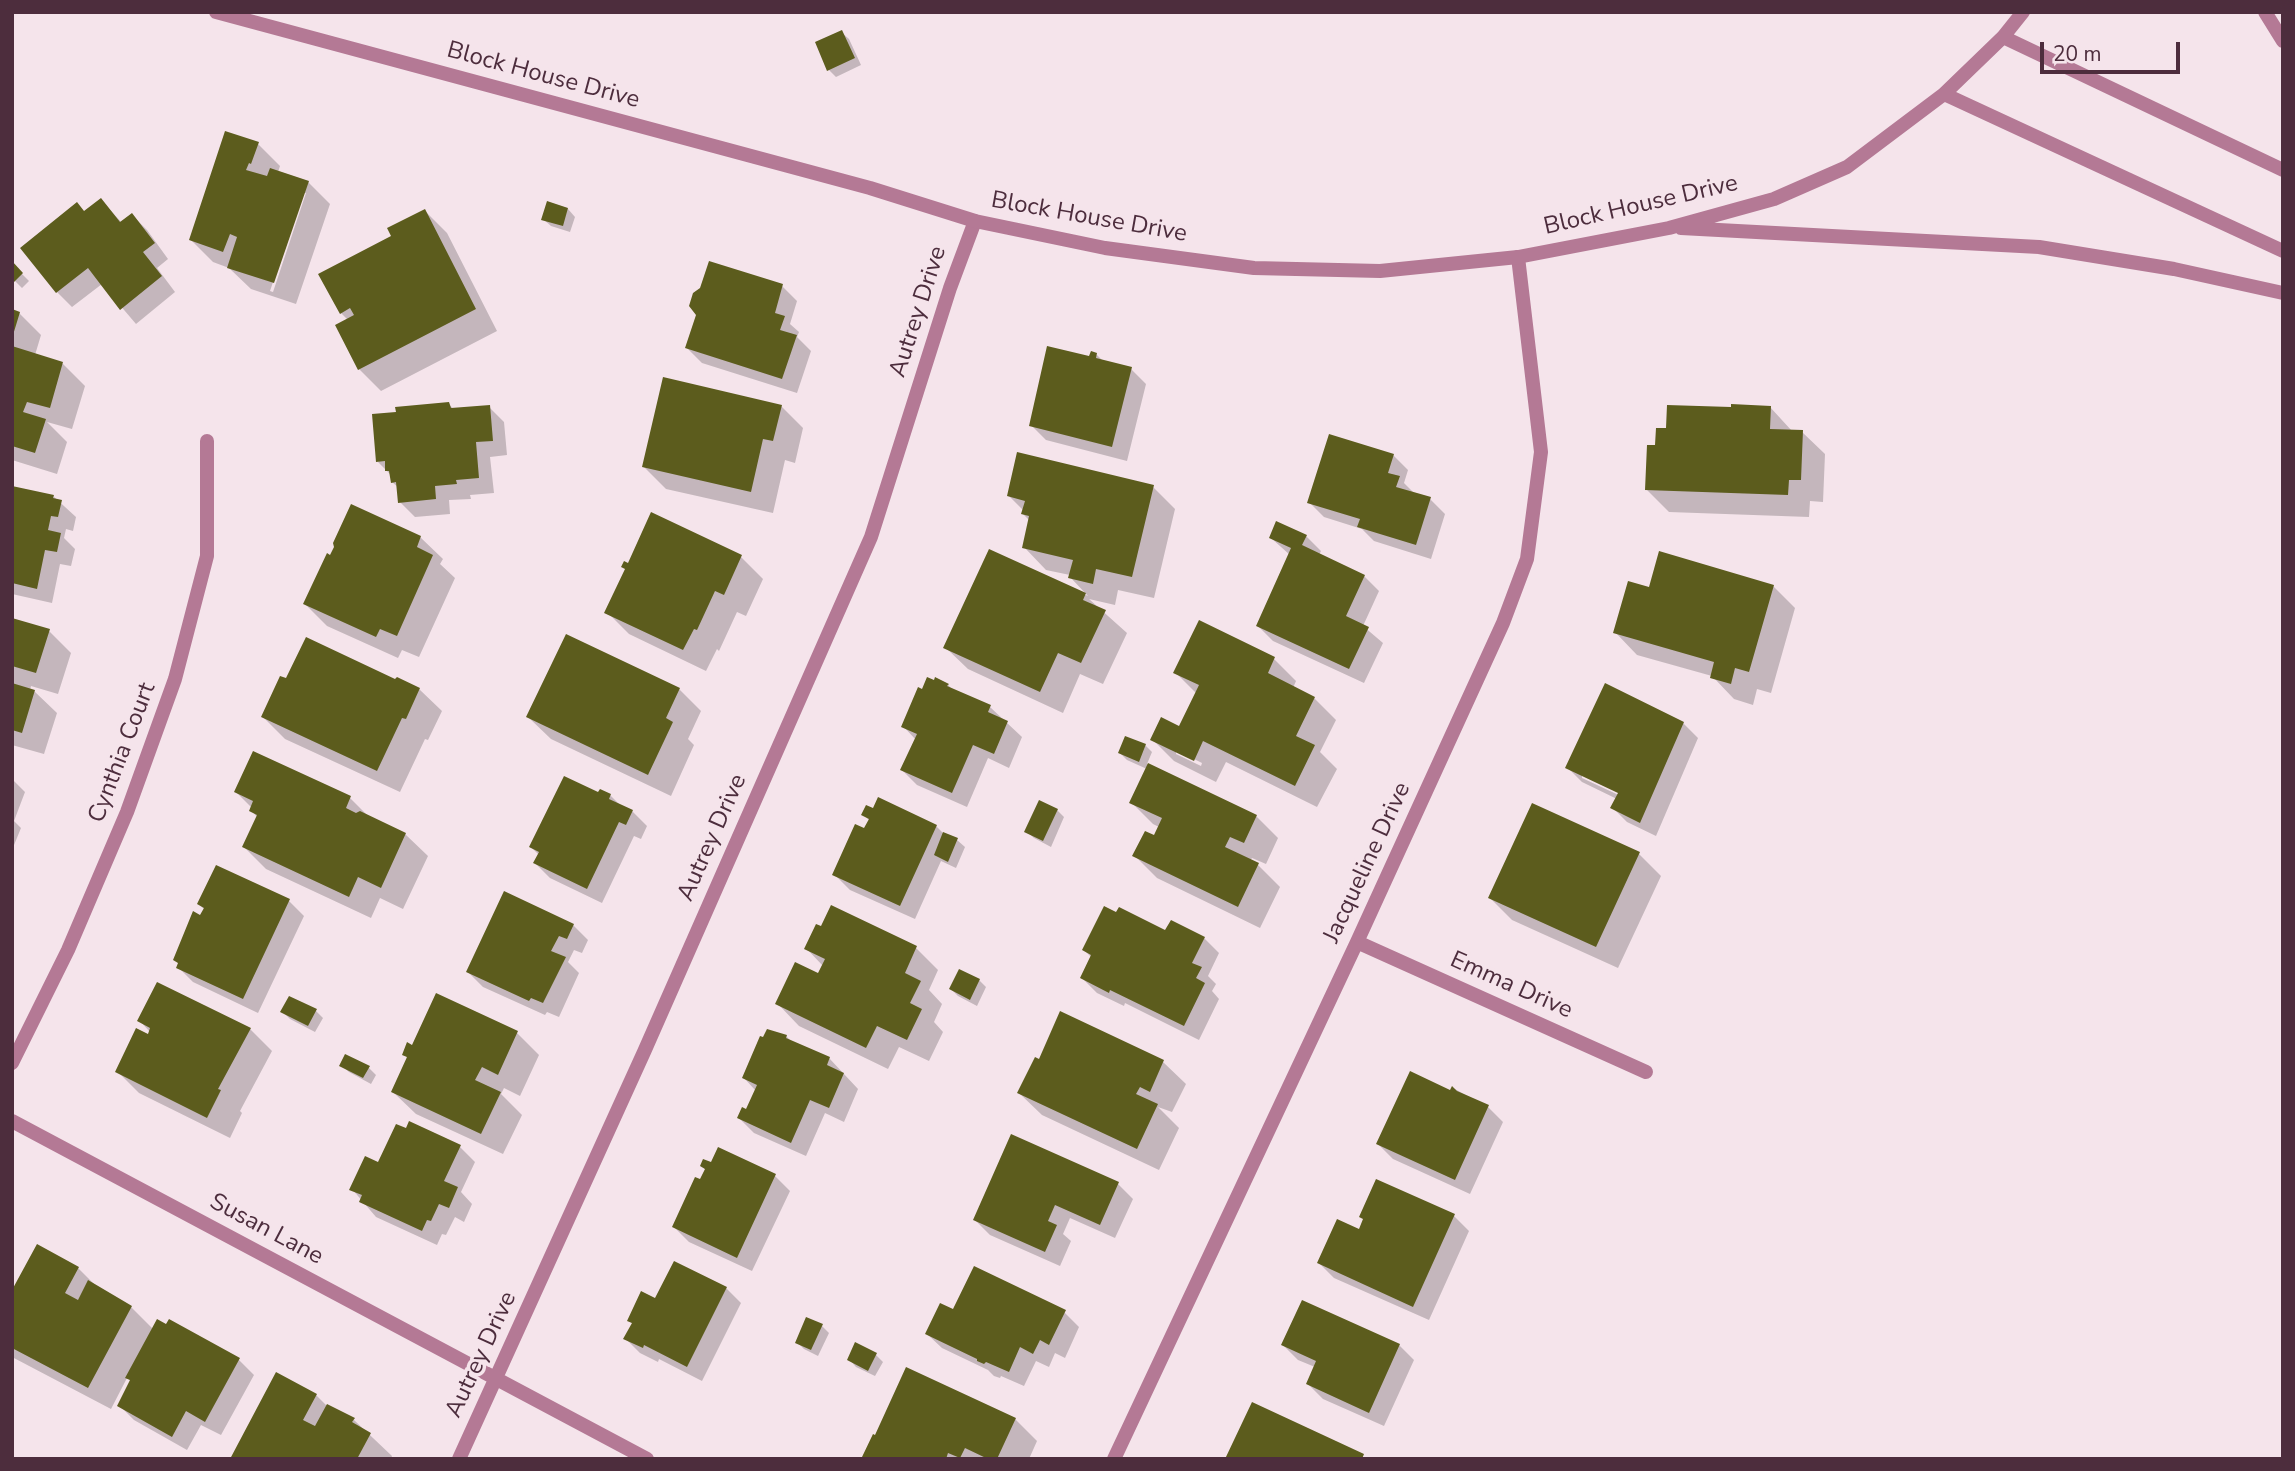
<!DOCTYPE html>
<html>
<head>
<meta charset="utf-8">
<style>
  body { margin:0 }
  #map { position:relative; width:2295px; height:1471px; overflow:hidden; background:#f5e4eb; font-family:"Nunito Sans",sans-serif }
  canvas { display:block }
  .frame { position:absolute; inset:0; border:14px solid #4d2d3d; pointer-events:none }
  .scale { position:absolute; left:2040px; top:42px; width:140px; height:32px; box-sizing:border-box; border:4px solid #4d2d3d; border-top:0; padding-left:9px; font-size:21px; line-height:24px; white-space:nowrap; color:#4d2d3d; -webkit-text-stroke:5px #f5e4eb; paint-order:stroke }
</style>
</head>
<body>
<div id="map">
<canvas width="2295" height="1471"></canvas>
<div class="frame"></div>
<div class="scale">20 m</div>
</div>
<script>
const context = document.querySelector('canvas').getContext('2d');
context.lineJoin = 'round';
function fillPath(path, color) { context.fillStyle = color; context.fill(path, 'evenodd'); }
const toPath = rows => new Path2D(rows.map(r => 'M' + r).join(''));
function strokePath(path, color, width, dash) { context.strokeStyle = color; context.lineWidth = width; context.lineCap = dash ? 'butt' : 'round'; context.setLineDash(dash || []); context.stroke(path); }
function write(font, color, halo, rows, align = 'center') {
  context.font = font + ' "Nunito Sans",sans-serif'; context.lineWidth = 7; context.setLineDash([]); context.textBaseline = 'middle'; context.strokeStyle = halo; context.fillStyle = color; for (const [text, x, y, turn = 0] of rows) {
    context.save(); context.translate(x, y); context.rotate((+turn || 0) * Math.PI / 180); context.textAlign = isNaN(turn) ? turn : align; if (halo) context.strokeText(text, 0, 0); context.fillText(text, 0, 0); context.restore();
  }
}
fillPath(toPath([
  [841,32,849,39,861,65,836,77,829,70],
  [258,144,280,166,278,172,308,182,330,204,296,304,251,289,229,268,213,262,191,240],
  [303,193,306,193,273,292,270,291],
  [101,200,122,223,132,215,147,230,168,259,157,268,175,292,136,324,102,284,72,307,57,292,85,212],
  [568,209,575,217,570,232,551,226,543,219],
  [425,211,447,233,497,331,381,391,359,369,348,320,341,313],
  [12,264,29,281,22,288,12,278],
  [782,286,797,301,790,324,799,332,797,337,811,351,797,393,702,363,687,348],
  [12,311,19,313,41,335,35,355,63,364,85,386,72,429,47,422,67,442,57,474,12,460],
  [1097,355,1103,361,1131,369,1146,384,1127,461,1046,440,1031,425,1090,359],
  [449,404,454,410,489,407,504,422,507,455,490,457,494,493,470,495,471,499,449,500,450,514,415,517,400,502,399,488,392,482,391,475,378,462],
  [781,406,803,428,795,463,785,460,773,513,666,489,644,467],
  [1770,407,1792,431,1802,432,1825,454,1823,502,1810,501,1809,517,1669,512,1647,490,1657,447,1668,430],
  [1393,455,1408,470,1404,483,1414,493,1430,499,1445,514,1431,559,1374,541,1362,529,1324,517,1309,502],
  [1153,487,1175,509,1154,598,1118,590,1115,605,1089,599,1127,633,1103,684,1080,674,1063,713,968,669,945,647,990,551,1088,596,1070,577,1070,575,1046,570,1024,547,1030,521,1023,514,1024,511,1009,496],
  [12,488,53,496,76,517,73,531,66,529,64,538,75,549,71,566,60,564,52,603,12,594],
  [652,515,741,557,763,579,746,616,737,612,719,651,717,649,706,671,629,634,607,612],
  [1306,536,1321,551,1319,555,1364,576,1379,591,1363,626,1383,643,1364,683,1273,641,1258,626,1290,555,1271,538],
  [420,537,443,559,440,564,455,578,419,657,402,650,398,658,327,626,305,604],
  [1773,586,1795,608,1771,693,1757,689,1753,705,1734,699,1712,676,1637,655,1615,632,1650,590],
  [12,619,49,631,71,653,58,694,31,686,30,690,34,691,57,713,44,754,12,745],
  [1274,659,1296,681,1293,688,1314,698,1336,720,1320,752,1337,769,1317,807,1226,762,1216,782,1174,761,1152,739,1180,728,1197,694,1175,672],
  [1176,750,1202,763,1201,766,1176,754],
  [396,681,419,689,442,711,428,740,425,739,400,792,285,739,263,717],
  [948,685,954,691,990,707,1022,737,1009,768,988,758,967,807,917,785,902,770,916,740,903,726],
  [679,689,701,711,688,739,694,745,671,796,551,739,528,717],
  [1683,723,1698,738,1656,836,1627,822,1613,808,1617,799,1582,782,1567,767],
  [1582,774,1627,795,1625,798,1582,778],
  [1145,745,1152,752,1147,764,1256,816,1278,838,1266,864,1252,858,1250,861,1258,865,1280,887,1260,928,1157,878,1135,856,1154,837,1159,827,1153,824,1131,802,1147,769,1127,760,1120,753],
  [12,779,25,792,14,821,21,828,12,850],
  [236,792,350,798,369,817,405,834,428,856,403,909,380,898,371,918,266,869,244,847,258,818,251,810,252,808],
  [599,794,610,795,621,806,632,811,647,826,641,839,634,836,602,903,550,878,535,863,539,855,531,847],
  [1057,810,1064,817,1051,847,1034,838,1026,831],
  [864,815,936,826,944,834,957,840,965,847,956,868,941,861,915,919,850,890,835,875,865,830,870,821],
  [1639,854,1661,876,1618,968,1512,920,1490,898],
  [289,901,304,916,258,1013,193,982,178,967,205,910,199,904],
  [573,925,588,940,582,953,574,950,568,962,579,973,559,1017,547,1012,545,1015,483,987,468,972],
  [1166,932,1204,938,1219,953,1208,976,1216,984,1212,991,1219,999,1199,1040,1125,1003,1124,1006,1097,993,1082,978,1092,958,1084,950],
  [806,948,916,948,938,970,929,990,942,1004,934,1022,943,1032,929,1061,899,1047,888,1069,799,1026,777,1003,819,975,823,966],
  [959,971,979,980,986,987,977,1006,958,996,951,989],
  [437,995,517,1033,539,1055,520,1096,504,1088,501,1094,522,1115,503,1154,416,1114,393,1092,408,1059,404,1054,412,1047],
  [316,1011,323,1018,315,1032,290,1019,283,1012],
  [1061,1013,1163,1062,1186,1084,1172,1112,1158,1107,1179,1128,1159,1170,1042,1115,1019,1093,1039,1061],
  [140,1021,250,1029,272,1051,240,1111,242,1113,230,1138,139,1093,117,1071,150,1032],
  [786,1036,792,1042,829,1058,858,1089,844,1122,825,1113,806,1156,754,1133,739,1118,747,1112,756,1091,744,1078],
  [341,1065,369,1068,376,1075,371,1084,349,1072],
  [1453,1088,1488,1107,1503,1122,1470,1194,1393,1159,1378,1144,1451,1092],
  [1012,1136,1118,1184,1133,1199,1115,1238,1070,1218,1063,1234,1071,1241,1060,1266,990,1235,975,1220],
  [460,1147,475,1162,461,1192,472,1204,464,1222,455,1217,446,1235,442,1234,437,1245,376,1217,352,1189,378,1164],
  [702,1166,775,1176,790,1191,752,1271,689,1242,674,1227,706,1170],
  [1454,1216,1469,1231,1429,1320,1334,1278,1319,1263,1360,1231],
  [78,1268,97,1287,131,1307,153,1329,167,1326,170,1322,239,1360,254,1375,221,1435,201,1425,187,1450,134,1420,119,1405,132,1382,127,1378,111,1409,12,1357,12,1294],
  [726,1288,741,1303,702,1381,659,1359,658,1362,640,1353,625,1338,633,1324,629,1321,656,1300],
  [954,1311,1064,1312,1079,1327,1065,1358,1055,1353,1049,1367,1036,1361,1024,1386,1001,1376,1000,1378,994,1376,988,1370,942,1348,927,1334],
  [822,1326,829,1333,818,1356,804,1349,797,1342],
  [1283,1345,1399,1345,1414,1360,1384,1426,1323,1399,1308,1384,1315,1367,1298,1360],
  [876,1355,883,1362,875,1376,856,1367,849,1359],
  [316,1395,328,1407,354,1420,392,1456,391,1459,232,1459],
  [1015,1419,1037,1441,1029,1459,866,1459,864,1457]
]), '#0003');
fillPath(toPath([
  [842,30,855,58,827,71,815,42],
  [225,131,259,142,251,164,249,163,246,170,267,176,270,168,309,181,274,283,227,268,237,237,230,234,223,252,189,240],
  [101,198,120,222,132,213,155,243,143,252,162,276,120,310,88,268,56,293,20,248,77,202,84,211],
  [547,201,568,208,563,226,541,220],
  [425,209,476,309,358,370,335,325,354,315,350,308,340,314,318,274,391,236,387,228],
  [12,261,23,273,14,282,12,280],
  [709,261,783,284,775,313,785,316,780,330,797,335,782,379,685,348,696,315,689,306,693,293,700,288],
  [12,309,20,312,13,335,12,335],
  [12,346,63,362,50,408,27,402,23,412,46,419,35,453,12,446],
  [1047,346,1089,356,1091,351,1097,353,1096,358,1132,367,1112,447,1029,426],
  [663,377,782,405,773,441,763,439,751,492,642,467],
  [449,402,451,408,490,405,493,441,476,442,479,478,456,480,457,484,435,486,436,499,398,503,396,482,391,483,389,471,385,471,385,461,376,462,372,414,396,412,395,407],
  [1731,404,1771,406,1770,429,1803,430,1801,480,1789,480,1788,495,1645,490,1647,445,1655,445,1656,428,1666,428,1667,405,1731,407],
  [1329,434,1394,454,1388,473,1400,476,1396,487,1431,497,1416,545,1357,527,1360,519,1307,503],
  [1017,452,1154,485,1132,577,1096,569,1093,584,1068,578,1073,560,1022,548,1029,516,1021,514,1025,501,1007,496],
  [12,486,54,495,53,498,62,500,58,517,51,516,48,530,61,533,57,552,45,550,37,589,12,583],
  [351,504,421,536,417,547,433,555,397,636,380,629,376,637,303,604,327,553,330,555,334,547,333,543],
  [651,512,742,555,724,595,715,591,697,630,694,629,683,650,604,613,625,569,621,567,624,561,628,563],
  [1276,521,1307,535,1302,545,1365,575,1346,616,1369,627,1349,669,1256,626,1291,548,1269,538],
  [989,549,1086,593,1083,600,1106,610,1081,663,1058,653,1040,692,943,648],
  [1659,551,1774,585,1749,672,1735,668,1731,684,1710,678,1714,662,1613,633,1628,581,1649,587],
  [12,618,50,629,36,673,12,666],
  [1199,620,1275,657,1268,673,1315,697,1296,736,1315,745,1295,786,1203,741,1194,761,1150,740,1161,717,1179,726,1199,685,1173,673],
  [566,634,680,688,666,718,673,722,648,775,526,717],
  [306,637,395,679,397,677,420,688,406,719,402,718,377,771,261,717,280,676,286,678],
  [927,677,934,680,935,677,949,684,947,686,991,705,988,712,1008,721,994,754,973,745,952,793,900,770,917,734,901,727,918,687,922,689],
  [12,683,35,690,22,733,12,730],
  [1605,683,1684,722,1640,823,1610,808,1618,793,1565,768],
  [1125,736,1146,744,1139,762,1118,753],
  [253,751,351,796,346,808,356,813,360,811,406,833,381,888,358,877,349,897,242,847,257,815,249,811,253,801,234,792],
  [1148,763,1257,815,1244,843,1230,837,1225,847,1259,863,1238,907,1132,856,1145,831,1154,835,1162,818,1129,803],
  [564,776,598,792,600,789,611,794,609,799,633,810,626,825,619,822,587,889,533,863,539,852,529,847],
  [878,797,937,825,900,906,832,875,855,824,864,828,869,819,861,815,866,805,873,808],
  [1039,800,1058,809,1043,841,1024,832],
  [1532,803,1640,852,1596,947,1488,898],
  [943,832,958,838,948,862,934,855],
  [216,865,290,899,243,999,176,968,178,963,173,960,193,911,200,915,204,908,197,904],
  [504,891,574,924,567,939,559,936,551,951,566,957,543,1003,531,998,529,1001,466,972],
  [831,905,917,946,905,973,921,981,910,1003,922,1009,907,1040,877,1026,866,1048,775,1004,795,962,818,973,825,959,804,949,816,924,821,926],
  [1104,906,1116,912,1119,907,1165,930,1171,920,1205,937,1192,963,1202,967,1196,978,1205,983,1184,1026,1110,990,1109,993,1080,978,1091,955,1082,950],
  [959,969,980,979,970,1000,949,989],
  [157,982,251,1028,218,1089,221,1090,207,1118,115,1072,136,1028,148,1034,150,1028,137,1021],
  [436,993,518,1031,498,1075,482,1067,475,1080,501,1092,481,1134,391,1092,407,1057,402,1055,407,1042,412,1045],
  [289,996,317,1009,308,1026,280,1012],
  [1060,1011,1164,1060,1150,1092,1140,1087,1136,1094,1158,1104,1137,1149,1017,1093,1035,1057,1039,1059],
  [767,1029,787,1035,786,1038,830,1057,827,1065,844,1073,829,1108,810,1100,791,1143,737,1118,742,1107,746,1109,757,1085,742,1078,760,1036,763,1037],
  [345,1054,370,1066,363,1078,339,1066],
  [1410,1071,1450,1090,1452,1086,1457,1091,1489,1105,1455,1180,1376,1144],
  [409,1121,461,1145,444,1181,458,1187,449,1208,439,1204,431,1221,427,1220,422,1231,359,1202,362,1195,349,1190,365,1156,378,1162,396,1124,406,1128],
  [1011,1134,1119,1182,1100,1225,1055,1205,1048,1221,1057,1225,1045,1252,973,1220],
  [718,1147,776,1174,737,1258,672,1227,695,1177,700,1179,705,1169,700,1166,703,1159,711,1162],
  [1376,1179,1455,1214,1413,1307,1317,1263,1337,1219,1359,1229,1363,1219,1359,1217],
  [37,1244,79,1267,65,1293,78,1300,88,1280,132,1306,88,1388,12,1348,12,1290],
  [674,1261,727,1287,687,1367,644,1345,643,1348,623,1339,632,1323,627,1321,641,1291,655,1298],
  [974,1266,1066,1310,1049,1345,1040,1340,1033,1354,1020,1347,1009,1372,986,1362,984,1364,977,1361,977,1359,925,1334,940,1303,953,1309],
  [1302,1300,1400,1344,1369,1413,1306,1384,1316,1361,1281,1345],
  [806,1317,823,1324,811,1350,795,1343],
  [157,1319,166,1324,169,1319,240,1358,205,1422,186,1411,172,1437,117,1406,130,1380,125,1378],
  [855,1342,877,1353,868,1371,847,1360],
  [906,1367,1016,1418,997,1459,988,1459,965,1448,960,1458,948,1453,946,1459,862,1457,873,1434,875,1435],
  [276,1372,317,1394,303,1420,315,1426,327,1404,355,1418,352,1422,371,1433,357,1459,230,1459],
  [1252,1402,1364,1454,1362,1459,1225,1459]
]), '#5c5c1d');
strokePath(toPath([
  [1357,942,1646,1072],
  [12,1063,68,950,127,812,175,679,207,556,207,441],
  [12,1121,647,1459],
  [459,1459,644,1052,871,537,950,288,975,221],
  [1114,1459,1357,942,1503,623,1527,559,1541,452,1518,257]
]), '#b47995', 14);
strokePath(toPath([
  [216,12,870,188,975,221,1105,248,1254,268,1380,271,1518,257,1669,228,1774,199,1847,167,1944,94,2003,37,2023,12],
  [2265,12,2283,41],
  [2003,37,2283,170],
  [1944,94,2283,251],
  [1681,228,2039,247,2174,269,2283,293]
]), '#b47995', 14);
write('24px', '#4d2d3d', '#f5e4eb', [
  ["Block House Drive",543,76,15],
  ["Block House Drive",1641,206,-13],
  ["Block House Drive",1089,218,10],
  ["Autrey Drive",919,312,-72],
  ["Cynthia Court",123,753,-69],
  ["Autrey Drive",713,838,-66],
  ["Jacqueline Drive",1368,863,-65],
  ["Emma Drive",1511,986,24],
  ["Susan Lane",266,1230,28],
  ["Autrey Drive",482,1355,-65]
]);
</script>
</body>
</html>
